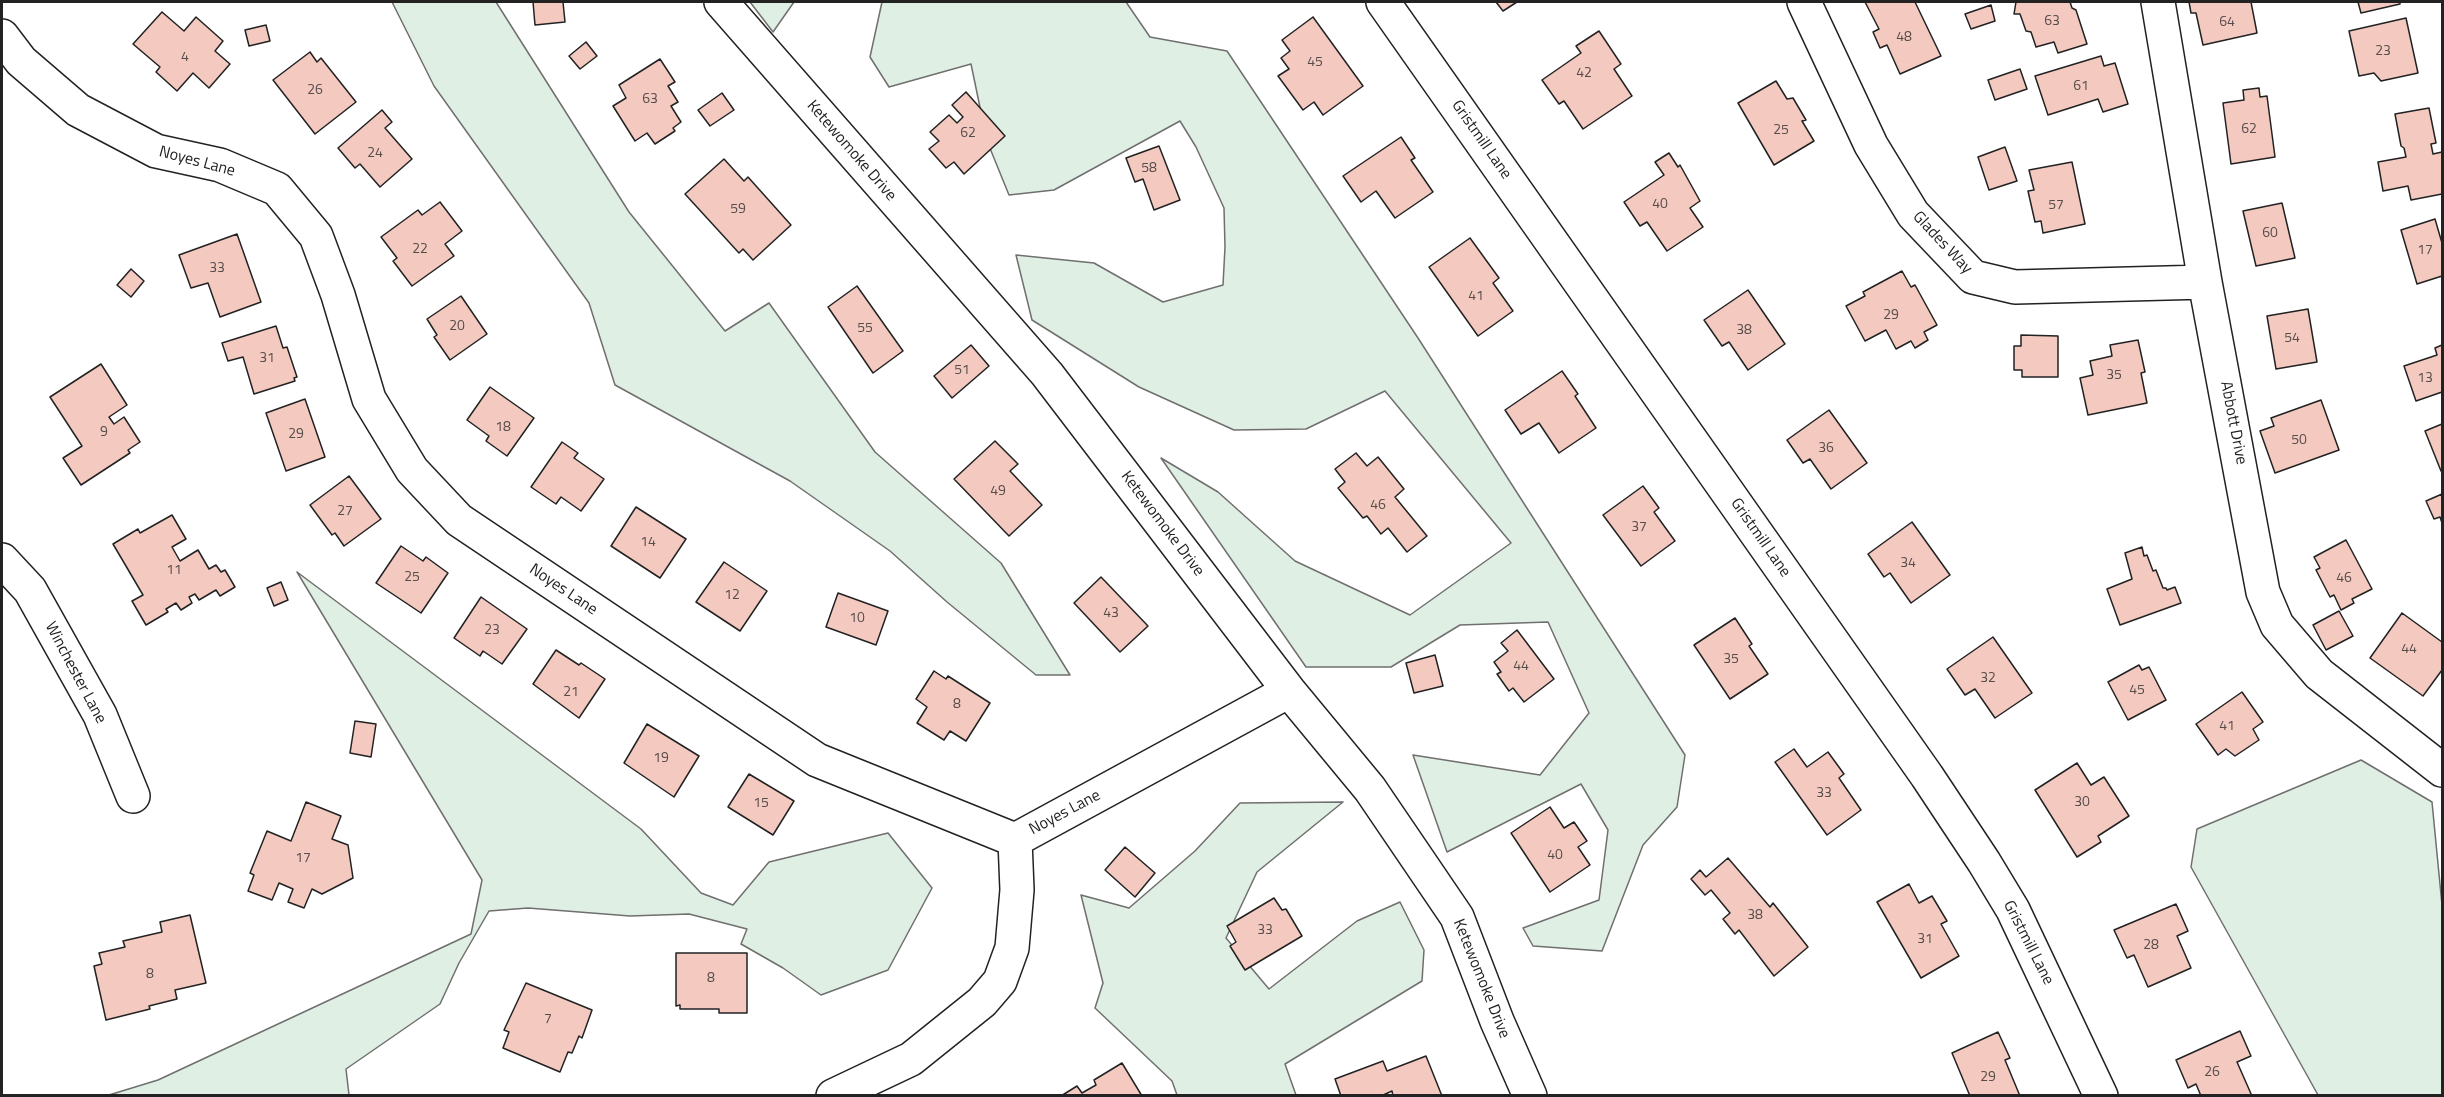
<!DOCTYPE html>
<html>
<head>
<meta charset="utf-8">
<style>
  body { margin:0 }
  #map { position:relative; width:2444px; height:1097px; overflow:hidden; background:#fff; font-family:"Titillium Web",sans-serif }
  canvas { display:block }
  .frame { position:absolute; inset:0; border:3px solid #222; pointer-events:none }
</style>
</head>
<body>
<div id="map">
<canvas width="2444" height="1097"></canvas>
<div class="frame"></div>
</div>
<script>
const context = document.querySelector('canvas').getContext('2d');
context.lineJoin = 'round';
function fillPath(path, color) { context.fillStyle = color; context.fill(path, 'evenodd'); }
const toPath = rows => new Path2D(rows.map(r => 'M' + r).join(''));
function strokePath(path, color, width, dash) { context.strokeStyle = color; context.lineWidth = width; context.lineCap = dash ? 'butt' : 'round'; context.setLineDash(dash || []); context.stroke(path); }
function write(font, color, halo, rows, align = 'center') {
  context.font = font + ' "Titillium Web",sans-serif'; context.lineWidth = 4.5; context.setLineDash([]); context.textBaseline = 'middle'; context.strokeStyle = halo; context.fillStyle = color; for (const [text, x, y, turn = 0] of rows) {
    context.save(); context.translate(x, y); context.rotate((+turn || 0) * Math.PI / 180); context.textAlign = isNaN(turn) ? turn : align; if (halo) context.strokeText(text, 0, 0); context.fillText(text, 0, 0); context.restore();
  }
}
const green = toPath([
  [392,2,496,2,629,212,725,331,769,303,875,452,1001,563,1070,675,1036,675,947,602,890,551,790,481,615,385,589,303,434,86,392,2],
  [750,2,794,2,773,32,750,2],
  [882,2,1126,2,1150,37,1227,51,1418,338,1685,755,1677,807,1643,845,1602,951,1533,946,1523,928,1599,900,1608,830,1581,784,1447,852,1413,755,1540,775,1589,713,1548,622,1460,625,1391,667,1306,667,1161,458,1218,492,1295,561,1410,615,1511,543,1385,391,1306,429,1234,430,1139,387,1032,320,1016,255,1094,263,1163,302,1223,285,1225,247,1224,208,1196,147,1180,121,1054,190,1009,195,987,141,971,64,889,87,870,57,882,2],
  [297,572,641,829,701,893,733,905,769,862,888,833,932,888,888,970,821,995,783,968,741,944,747,929,689,914,630,916,528,908,489,911,459,963,440,1004,346,1069,349,1095,109,1095,158,1080,471,934,482,880,297,572],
  [2361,760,2432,802,2442,905,2442,1095,2318,1095,2191,867,2197,829,2361,760],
  [1343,802,1257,872,1226,938,1269,989,1357,921,1400,902,1424,950,1422,981,1285,1064,1296,1095,1177,1095,1172,1081,1095,1008,1103,983,1081,895,1129,908,1195,851,1240,803,1343,802]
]);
fillPath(green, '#e0efe3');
strokePath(green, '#6f6f6f', 1.5);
const building = toPath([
  [533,2,563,2,565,22,535,25,533,2],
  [1496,2,1517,2,1503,11,1496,2],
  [1865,2,1915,2,1941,56,1900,74,1887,45,1880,48,1873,32,1879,29,1865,2],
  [2016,2,2070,2,2072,8,2076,10,2087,44,2058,53,2054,42,2036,47,2031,32,2026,31,2020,14,2014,14,2016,2],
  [2189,2,2251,2,2257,33,2203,45,2196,13,2191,13,2189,2],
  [2358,2,2400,2,2400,4,2361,13,2358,2],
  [1991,5,1995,21,1971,29,1965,14,1991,5],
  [162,12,184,31,196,17,223,41,215,51,230,64,209,88,193,73,177,91,156,72,160,67,133,44,162,12],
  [1313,17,1363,86,1323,115,1314,102,1303,110,1278,76,1289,69,1281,58,1290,51,1282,40,1313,17],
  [2406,18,2418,73,2381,81,2374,73,2359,76,2349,31,2406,18],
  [266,25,270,41,249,46,245,30,266,25],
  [1599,31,1621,64,1614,69,1632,96,1583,129,1564,101,1559,104,1542,80,1581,53,1576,46,1599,31],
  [586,42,597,56,580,69,569,56,586,42],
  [310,52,317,62,321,58,356,102,315,134,273,80,310,52],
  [2101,56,2104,66,2115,63,2128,104,2103,112,2098,99,2048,115,2035,76,2101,56],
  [660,59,675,82,668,86,678,102,671,106,681,122,673,128,675,131,655,144,647,133,635,141,613,106,626,98,619,85,660,59],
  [2020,69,2027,89,1995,100,1988,80,2020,69],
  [1776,81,1787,99,1793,98,1806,120,1802,121,1814,141,1774,165,1738,103,1776,81],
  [2259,88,2260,97,2267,96,2275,157,2231,164,2223,103,2244,100,2243,90,2259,88],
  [966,92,1005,136,964,174,954,162,946,168,929,149,939,141,930,132,949,115,957,123,963,117,952,105,966,92],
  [722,93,734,110,710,126,698,110,722,93],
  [2429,108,2436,143,2431,144,2433,154,2442,152,2442,194,2411,200,2408,186,2383,191,2378,162,2406,157,2404,148,2401,146,2395,114,2429,108],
  [382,110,392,122,385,128,412,159,380,187,360,164,355,168,338,148,382,110],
  [1401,137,1415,158,1411,160,1433,192,1395,218,1376,191,1361,202,1343,176,1401,137],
  [1159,146,1180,200,1154,210,1143,179,1135,182,1126,158,1159,146],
  [2005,147,2017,181,1989,190,1978,157,2005,147],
  [1669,153,1678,167,1680,165,1700,201,1690,208,1703,227,1667,251,1647,222,1640,226,1624,202,1664,175,1655,162,1669,153],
  [724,159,744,181,748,177,791,225,753,260,743,249,739,253,685,194,724,159],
  [2072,162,2085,224,2043,233,2041,221,2035,222,2028,191,2034,190,2029,170,2072,162],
  [440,202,462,231,445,244,454,256,412,286,393,261,397,258,381,237,418,210,422,215,440,202],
  [2282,203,2295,258,2256,266,2243,211,2282,203],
  [2435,219,2442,243,2442,276,2417,284,2401,230,2435,219],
  [237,234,261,302,220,317,208,283,191,288,179,255,237,234],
  [1470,238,1499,278,1493,283,1513,311,1478,336,1429,267,1470,238],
  [131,269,144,281,131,297,117,285,131,269],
  [1902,271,1911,287,1915,285,1937,325,1924,332,1928,340,1915,348,1911,341,1896,349,1886,330,1865,341,1846,306,1865,296,1863,292,1902,271],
  [857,286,903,351,873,373,828,307,857,286],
  [1748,290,1785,344,1748,370,1729,342,1722,346,1704,320,1748,290],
  [461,296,487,334,450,360,434,337,437,335,427,319,461,296],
  [2308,309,2317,362,2276,369,2267,316,2308,309],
  [276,326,283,348,287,347,297,377,294,378,295,381,254,394,243,357,228,361,222,343,276,326],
  [2021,335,2058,336,2058,377,2022,377,2022,370,2014,370,2014,346,2021,346,2021,335],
  [2138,340,2145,372,2141,373,2147,403,2088,415,2080,378,2093,375,2090,361,2112,356,2110,345,2138,340],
  [971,345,989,366,952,398,934,376,971,345],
  [2442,345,2442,392,2416,401,2404,366,2437,355,2435,348,2442,345],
  [101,364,127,405,109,417,114,424,124,417,140,442,128,450,130,453,81,485,63,458,82,446,50,397,101,364],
  [1562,371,1578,394,1575,396,1596,428,1559,453,1539,423,1521,434,1505,410,1562,371],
  [490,387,534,418,507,456,486,441,489,436,467,420,490,387],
  [305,399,325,457,286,471,266,413,305,399],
  [2321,400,2339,450,2275,473,2260,431,2274,426,2271,418,2321,400],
  [1829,410,1867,463,1831,489,1810,459,1803,463,1787,440,1829,410],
  [2442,424,2442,470,2441,471,2425,431,2442,424],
  [995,441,1018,464,1010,471,1042,505,1009,536,954,479,995,441],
  [562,442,578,453,574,458,604,479,581,511,561,497,556,504,531,487,562,442],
  [1356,453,1367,466,1378,457,1404,489,1395,497,1427,536,1407,552,1388,528,1381,534,1367,516,1363,518,1338,488,1345,482,1335,469,1356,453],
  [349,476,381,519,344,546,335,533,332,535,310,505,349,476],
  [1643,486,1659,508,1654,512,1675,541,1641,566,1603,515,1643,486],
  [2442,494,2442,523,2440,517,2434,519,2426,501,2442,494],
  [636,507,686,539,660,578,611,546,636,507],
  [172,515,186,539,172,547,180,561,198,550,209,569,216,565,221,572,225,570,235,587,220,596,216,590,199,600,195,594,189,597,192,603,181,610,176,603,166,609,168,612,146,625,132,601,143,595,113,544,138,529,140,533,172,515],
  [1912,522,1950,575,1911,603,1890,573,1884,577,1868,554,1912,522],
  [2346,540,2372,589,2352,599,2354,603,2341,610,2334,595,2330,597,2316,570,2320,568,2314,557,2346,540],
  [401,546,423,561,426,557,448,573,421,613,376,583,401,546],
  [2142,547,2144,556,2147,555,2153,571,2156,570,2163,588,2166,588,2167,590,2175,587,2181,603,2120,625,2107,589,2132,579,2125,553,2142,547],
  [724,562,767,591,740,631,696,602,724,562],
  [1101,577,1148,626,1120,652,1074,603,1101,577],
  [281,582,288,600,274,606,267,588,281,582],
  [838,593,888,611,876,645,826,627,838,593],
  [481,597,527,629,502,664,483,651,480,656,454,638,481,597],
  [2339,611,2353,636,2326,650,2313,625,2339,611],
  [2402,613,2442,642,2442,670,2423,696,2370,658,2402,613],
  [1735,618,1752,644,1749,646,1768,674,1730,699,1694,645,1735,618],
  [1517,630,1554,679,1524,702,1513,688,1509,691,1497,674,1501,672,1494,662,1508,651,1501,643,1517,630],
  [1993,637,2032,693,1995,718,1975,689,1965,695,1947,669,1993,637],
  [556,650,579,665,581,663,605,679,579,718,533,684,556,650],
  [1435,655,1443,686,1414,693,1406,663,1435,655],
  [2139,665,2142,670,2149,667,2166,700,2128,720,2108,682,2139,665],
  [934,671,946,679,948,676,990,703,966,741,950,731,944,740,917,723,927,707,916,699,934,671],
  [2242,692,2263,722,2253,729,2259,740,2235,756,2226,749,2218,755,2196,724,2242,692],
  [355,721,376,724,371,757,350,753,355,721],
  [647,724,699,756,674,797,624,763,647,724],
  [1794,749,1807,767,1828,752,1844,774,1839,778,1861,810,1827,835,1775,762,1794,749],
  [2077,763,2091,785,2104,777,2129,816,2098,836,2101,842,2077,857,2035,790,2077,763],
  [749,774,794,801,773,835,728,807,749,774],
  [306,802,341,816,332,839,348,845,353,878,322,894,312,889,304,908,288,902,293,889,279,883,272,900,248,891,254,875,250,873,267,831,291,841,306,802],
  [1550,807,1564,828,1574,822,1587,841,1578,847,1590,865,1550,892,1511,833,1550,807],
  [1125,847,1155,873,1135,897,1105,870,1125,847],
  [1728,858,1770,907,1773,903,1808,947,1774,976,1739,930,1735,934,1723,919,1730,913,1711,890,1705,895,1691,879,1700,870,1706,877,1728,858],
  [1909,884,1919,903,1932,896,1947,921,1941,924,1959,956,1921,978,1877,902,1909,884],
  [1274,898,1282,910,1286,909,1302,936,1245,970,1230,946,1236,942,1227,926,1274,898],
  [2176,904,2188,931,2177,936,2191,968,2148,987,2134,955,2127,958,2114,930,2176,904],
  [190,915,206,983,175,990,177,999,149,1006,150,1009,106,1020,94,966,102,964,99,953,125,947,123,941,162,932,160,922,190,915],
  [676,953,747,953,747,1013,719,1013,719,1009,680,1009,680,1005,676,1006,676,953],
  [526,983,592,1010,582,1038,579,1036,572,1053,568,1052,560,1072,503,1048,509,1032,504,1030,526,983],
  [2240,1031,2251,1056,2237,1062,2252,1096,2201,1096,2196,1084,2188,1088,2176,1060,2240,1031],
  [1998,1032,2010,1058,2005,1060,2020,1096,1970,1096,1952,1053,1998,1032],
  [1426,1056,1442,1096,1393,1096,1392,1091,1381,1096,1341,1096,1335,1079,1383,1061,1387,1071,1426,1056],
  [1122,1063,1142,1096,1061,1096,1077,1086,1082,1093,1096,1085,1094,1080,1122,1063]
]);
fillPath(building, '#f3c9c0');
strokePath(building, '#222', 1.5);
const minor = toPath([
  [721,2,1047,374,1289,691,1370,789,1457,917,1497,1021,1530,1096],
  [1383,2,1927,776,1984,862,2013,910,2101,1096],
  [1804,2,1871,145,1913,214,1973,277,2015,287,2205,282],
  [2158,2,2205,282,2263,592,2277,625,2319,674,2442,770],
  [2,36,21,61,78,110,156,151,220,165,277,189,316,236,338,295,369,399,412,470,459,520,817,760,1015,840,1289,691],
  [2,560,30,590,100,715,133,796],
  [833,1096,911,1059,982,1002,1000,981,1012,948,1017,890,1015,840]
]);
strokePath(minor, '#222', 36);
strokePath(minor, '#fff', 33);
write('14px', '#564c4a', null, [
  ["63",2052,22],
  ["64",2227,23],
  ["48",1904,38],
  ["23",2383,52],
  ["4",185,58],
  ["45",1315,63],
  ["42",1584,74],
  ["61",2081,87],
  ["26",315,91],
  ["63",650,100],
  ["62",2249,130],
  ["25",1781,131],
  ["62",968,134],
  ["24",375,154],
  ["58",1149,169],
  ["40",1660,205],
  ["57",2056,206],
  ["59",738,210],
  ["60",2270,234],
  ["22",420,250],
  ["17",2425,251],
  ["33",217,269],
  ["41",1476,297],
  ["29",1891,316],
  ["20",457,327],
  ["55",865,329],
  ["38",1744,331],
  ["54",2292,339],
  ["31",267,359],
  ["51",962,371],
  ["35",2114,376],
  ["13",2425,379],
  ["18",503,428],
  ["9",104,433],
  ["29",296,435],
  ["50",2299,441],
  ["36",1826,449],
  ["49",998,492],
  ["46",1378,506],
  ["27",345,512],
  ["37",1639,528],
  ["14",648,543],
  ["34",1908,564],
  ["11",174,571],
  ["25",412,578],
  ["46",2344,579],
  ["12",732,596],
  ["43",1111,614],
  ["10",857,619],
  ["23",492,631],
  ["44",2409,650],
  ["35",1731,660],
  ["44",1521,667],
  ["32",1988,679],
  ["45",2137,691],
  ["21",571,693],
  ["8",957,705],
  ["41",2227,727],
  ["19",661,759],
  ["33",1824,794],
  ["30",2082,803],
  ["15",761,804],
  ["40",1555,856],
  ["17",303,859],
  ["38",1755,916],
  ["33",1265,931],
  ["31",1925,940],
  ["28",2151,946],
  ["8",150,975],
  ["8",711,979],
  ["7",548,1020],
  ["26",2212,1073],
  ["29",1988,1078]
]);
write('16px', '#222', '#fff', [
  ["Gristmill Lane",1481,140,55],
  ["Ketewomoke Drive",851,151,49],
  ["Noyes Lane",197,162,15],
  ["Glades Way",1942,243,47],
  ["Abbott Drive",2233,423,79],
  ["Ketewomoke Drive",1162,524,53],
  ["Gristmill Lane",1760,538,55],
  ["Noyes Lane",563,590,34],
  ["Winchester Lane",75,673,62],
  ["Noyes Lane",1065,813,-28],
  ["Gristmill Lane",2028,943,63],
  ["Ketewomoke Drive",1481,979,68]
]);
</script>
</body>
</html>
